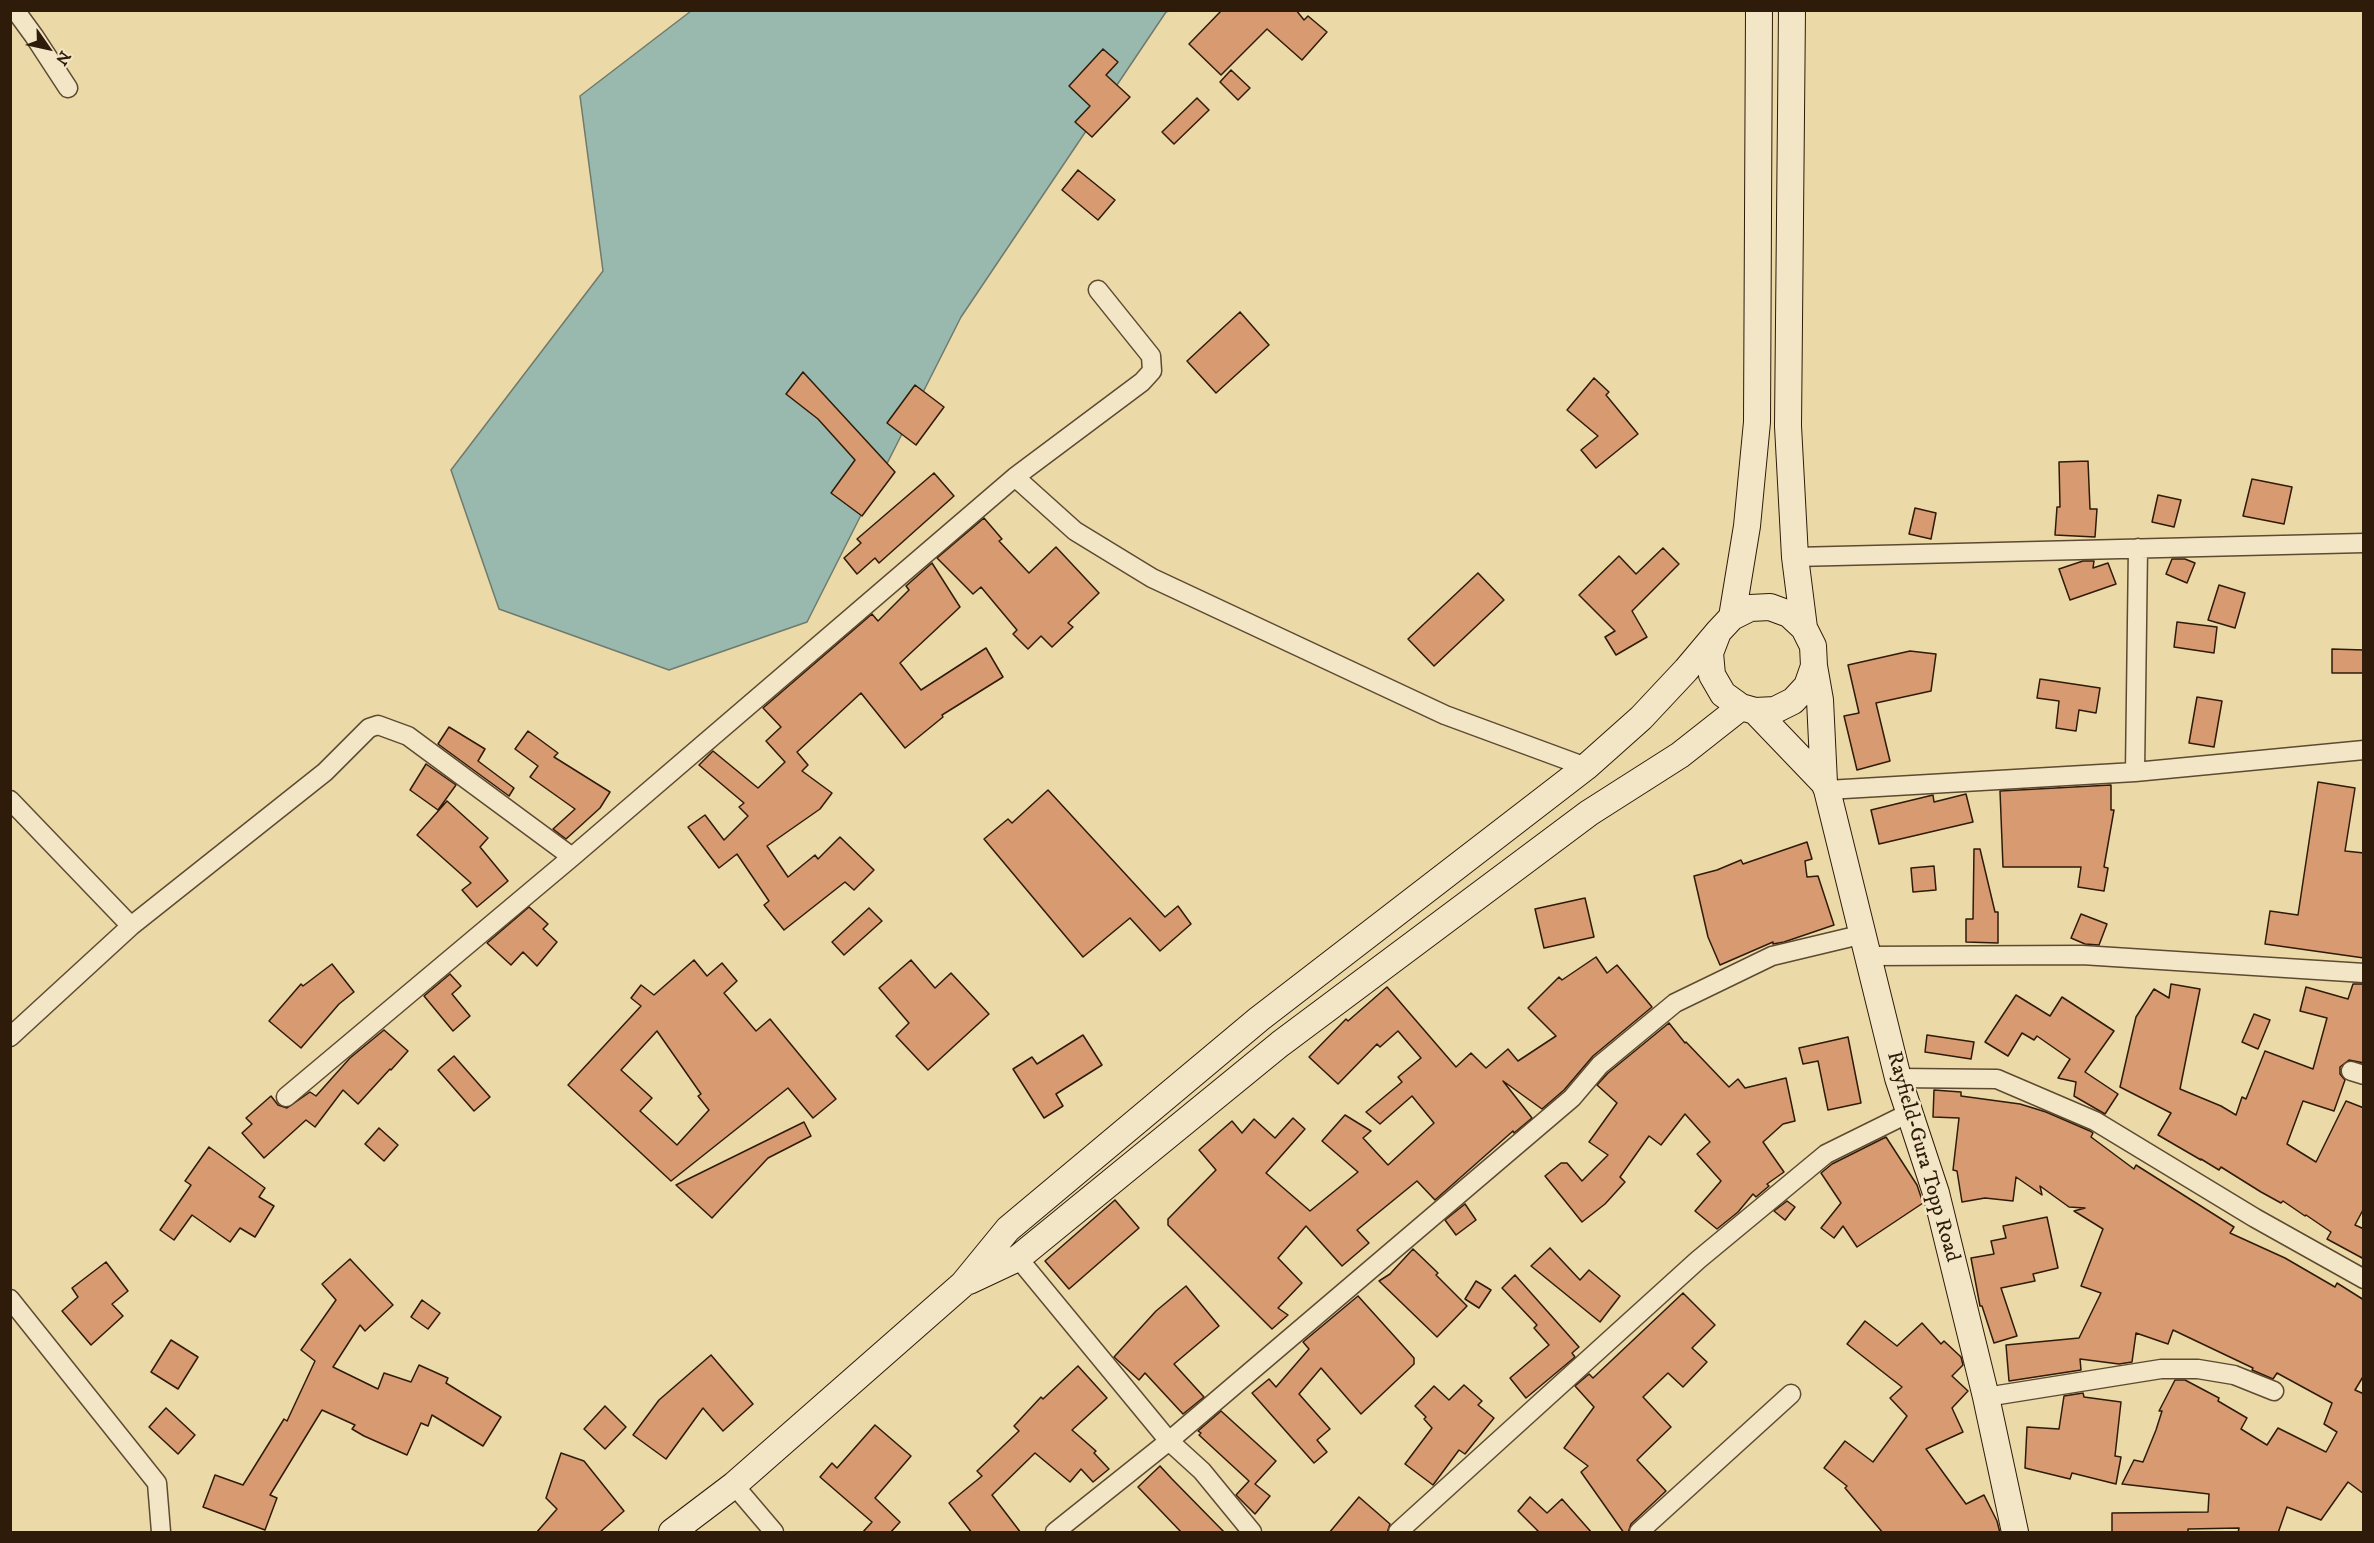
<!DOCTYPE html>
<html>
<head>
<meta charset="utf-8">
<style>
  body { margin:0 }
  #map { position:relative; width:2374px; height:1543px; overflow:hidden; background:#ebd9a8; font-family:"IM FELL DW Pica",serif }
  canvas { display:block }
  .frame { position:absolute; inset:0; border:12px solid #2f1b09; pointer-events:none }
  .north { position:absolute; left:18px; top:18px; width:60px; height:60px; -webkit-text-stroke:4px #f2e6c6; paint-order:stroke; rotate:124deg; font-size:16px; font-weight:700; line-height:24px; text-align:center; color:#2f1b09 }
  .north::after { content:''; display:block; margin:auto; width:21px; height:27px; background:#2f1b09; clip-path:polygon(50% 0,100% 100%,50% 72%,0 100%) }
</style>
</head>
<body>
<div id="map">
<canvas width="2374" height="1543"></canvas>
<div class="frame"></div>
<div class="north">N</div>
</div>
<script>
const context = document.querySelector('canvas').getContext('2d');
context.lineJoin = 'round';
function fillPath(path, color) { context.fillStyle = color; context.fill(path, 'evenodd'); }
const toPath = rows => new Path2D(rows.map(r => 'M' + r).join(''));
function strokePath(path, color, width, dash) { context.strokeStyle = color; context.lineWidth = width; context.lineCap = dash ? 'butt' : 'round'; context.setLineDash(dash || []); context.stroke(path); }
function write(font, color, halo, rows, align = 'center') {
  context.font = font + ' "IM FELL DW Pica",serif'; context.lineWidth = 5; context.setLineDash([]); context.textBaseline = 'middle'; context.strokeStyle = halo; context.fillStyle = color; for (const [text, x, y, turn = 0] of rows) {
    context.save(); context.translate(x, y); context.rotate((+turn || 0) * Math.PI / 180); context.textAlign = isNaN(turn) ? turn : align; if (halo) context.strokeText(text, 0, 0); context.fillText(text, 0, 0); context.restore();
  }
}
const water = toPath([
  [691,11,1169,11,1166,12,961,317,807,622,669,670,499,609,451,470,603,271,580,96,691,11]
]);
fillPath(water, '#99b9ae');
strokePath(water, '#6f7a6c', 1.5);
const building = toPath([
  [1222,10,1296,10,1304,20,1308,16,1327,32,1302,60,1267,29,1221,75,1189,44,1222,10],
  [1103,49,1118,62,1106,75,1130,97,1092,137,1075,122,1090,106,1069,86,1103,49],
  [1231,70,1250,88,1238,100,1220,82,1231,70],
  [1197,98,1209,110,1174,144,1162,132,1197,98],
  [1078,170,1115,200,1098,220,1062,190,1078,170],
  [1240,312,1269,345,1216,393,1187,361,1240,312],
  [803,372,895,472,862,516,831,493,855,460,818,419,786,394,803,372],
  [1594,378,1609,392,1606,395,1638,434,1596,468,1581,450,1598,436,1567,410,1594,378],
  [915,385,944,407,916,445,887,423,915,385],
  [2088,461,2090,509,2097,509,2095,537,2055,535,2057,507,2060,507,2059,462,2088,461],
  [934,473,954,496,879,563,875,558,857,574,844,558,861,543,857,539,934,473],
  [2252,479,2292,487,2284,524,2243,516,2252,479],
  [2158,495,2181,500,2174,527,2152,522,2158,495],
  [1915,508,1936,513,1931,539,1909,534,1915,508],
  [984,518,1002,539,999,541,1029,573,1056,547,1099,593,1068,623,1073,627,1052,647,1041,636,1028,649,1013,634,1017,630,981,587,973,594,937,558,984,518],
  [1663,548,1679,564,1632,611,1647,637,1616,655,1605,637,1615,631,1579,595,1619,556,1636,574,1663,548],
  [2172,559,2185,559,2195,563,2187,583,2166,574,2172,559],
  [2083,561,2094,561,2093,568,2108,563,2116,584,2070,600,2059,569,2083,561],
  [932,563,960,607,900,663,921,690,986,648,1003,677,942,715,943,717,905,748,861,693,797,752,808,765,802,771,832,793,820,809,767,846,788,877,815,855,818,859,840,837,874,870,854,890,845,882,784,930,764,905,769,901,737,854,719,868,688,827,705,815,724,840,748,816,739,807,744,803,699,765,713,751,758,788,785,762,766,741,781,727,763,708,872,614,878,621,909,590,906,586,932,563],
  [1478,573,1504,600,1434,666,1408,639,1478,573],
  [2219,585,2245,593,2235,628,2208,620,2219,585],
  [2177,622,2217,627,2214,653,2174,647,2177,622],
  [2332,649,2364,650,2364,673,2332,673,2332,649],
  [1910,651,1936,654,1931,691,1876,703,1890,761,1857,770,1844,716,1859,713,1848,665,1910,651],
  [2040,679,2100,688,2096,713,2079,710,2076,731,2056,728,2059,701,2037,698,2040,679],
  [2197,697,2222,701,2214,747,2189,743,2197,697],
  [449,727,485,749,478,761,514,788,509,796,438,744,449,727],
  [528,731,558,753,554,757,610,792,600,808,566,839,553,829,575,809,530,777,538,766,515,749,528,731],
  [426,764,456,785,438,810,410,790,426,764],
  [2318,782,2355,788,2345,851,2364,853,2364,958,2265,944,2270,911,2298,915,2318,782],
  [2111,785,2111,810,2114,810,2104,867,2108,868,2104,891,2078,887,2081,867,2003,867,2000,791,2111,785],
  [1048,790,1165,917,1178,906,1191,924,1160,951,1130,918,1083,957,984,839,1008,819,1012,823,1048,790],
  [1966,794,1973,822,1879,844,1871,810,1933,795,1934,802,1966,794],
  [447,801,488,838,480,847,508,881,477,907,462,890,471,883,417,835,447,801],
  [1807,842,1812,859,1805,861,1807,877,1818,876,1834,925,1784,942,1773,944,1773,942,1720,965,1708,937,1694,876,1717,870,1741,860,1743,864,1807,842],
  [1974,849,1980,849,1995,912,1998,912,1998,943,1966,942,1966,919,1973,919,1974,849],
  [1934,866,1936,890,1913,892,1911,868,1934,866],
  [1585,898,1594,937,1544,948,1535,909,1585,898],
  [529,907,548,924,543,929,557,942,537,966,523,952,511,965,487,943,529,907],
  [869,908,882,921,844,955,832,942,869,908],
  [2081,914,2107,924,2099,945,2085,944,2071,938,2081,914],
  [1596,957,1607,973,1617,965,1652,1007,1593,1056,1564,1090,1542,1109,1503,1081,1532,1118,1514,1133,1513,1131,1435,1200,1417,1181,1357,1230,1369,1243,1342,1266,1306,1226,1278,1258,1302,1283,1278,1308,1288,1315,1272,1329,1168,1225,1168,1219,1216,1170,1199,1150,1232,1121,1242,1133,1254,1119,1275,1138,1293,1118,1305,1129,1266,1173,1310,1211,1358,1172,1322,1141,1345,1115,1371,1131,1363,1138,1388,1165,1434,1123,1412,1096,1380,1124,1366,1112,1402,1082,1398,1077,1421,1058,1398,1031,1380,1047,1377,1044,1338,1084,1309,1057,1346,1019,1348,1021,1387,987,1456,1067,1471,1053,1486,1068,1508,1049,1518,1061,1556,1036,1528,1008,1559,977,1562,980,1596,957],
  [694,960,707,976,722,963,737,981,724,993,756,1031,770,1019,836,1099,813,1118,788,1088,671,1181,568,1085,641,1006,631,998,641,985,654,995,694,960],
  [657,1031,701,1094,698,1096,709,1110,677,1145,640,1111,652,1098,621,1070,657,1031],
  [911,960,935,988,951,973,989,1014,928,1070,896,1036,909,1023,879,988,911,960],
  [332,964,354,992,339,1004,301,1048,269,1021,301,984,303,986,332,964],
  [450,974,461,986,452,994,470,1016,453,1031,424,996,450,974],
  [2171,984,2200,989,2180,1089,2221,1106,2236,1115,2242,1097,2246,1099,2265,1051,2313,1069,2327,1018,2300,1011,2306,987,2348,999,2353,984,2364,984,2364,1063,2349,1060,2340,1067,2340,1074,2345,1080,2334,1111,2303,1101,2287,1144,2316,1162,2346,1101,2364,1108,2364,1208,2355,1225,2364,1229,2364,1259,2327,1239,2331,1232,2306,1215,2305,1216,2283,1201,2281,1203,2261,1192,2221,1167,2219,1170,2201,1159,2201,1160,2158,1135,2171,1113,2120,1087,2136,1017,2154,989,2169,998,2171,984],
  [2016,995,2050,1016,2062,997,2114,1031,2085,1072,2118,1094,2105,1114,2074,1096,2076,1082,2058,1078,2070,1059,2037,1036,2034,1040,2022,1033,2008,1056,1985,1042,2016,995],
  [2254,1014,2270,1020,2258,1049,2242,1042,2254,1014],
  [1669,1023,1685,1043,1686,1042,1729,1087,1738,1079,1745,1088,1786,1078,1795,1121,1783,1124,1763,1142,1784,1172,1767,1184,1769,1186,1756,1197,1753,1194,1738,1212,1717,1229,1695,1211,1721,1181,1697,1154,1710,1142,1685,1114,1661,1145,1649,1136,1620,1177,1625,1182,1605,1204,1582,1222,1545,1176,1561,1163,1567,1163,1582,1181,1608,1155,1589,1142,1617,1103,1597,1085,1608,1073,1669,1023],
  [384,1030,408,1051,391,1070,390,1069,358,1104,343,1090,315,1127,306,1120,264,1158,242,1133,252,1124,246,1118,271,1096,278,1105,287,1108,310,1092,316,1096,350,1058,384,1030],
  [1083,1035,1102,1065,1056,1094,1063,1106,1044,1118,1013,1069,1032,1057,1037,1064,1083,1035],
  [1927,1035,1974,1042,1971,1059,1925,1052,1927,1035],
  [1848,1037,1861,1103,1828,1110,1818,1061,1803,1064,1799,1048,1848,1037],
  [454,1056,490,1097,474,1111,438,1070,454,1056],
  [1934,1090,1961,1092,1961,1096,2020,1104,2046,1112,2090,1131,2093,1133,2091,1137,2134,1169,2136,1165,2234,1227,2230,1233,2285,1258,2335,1287,2337,1283,2364,1300,2364,1375,2355,1390,2364,1394,2364,1494,2348,1482,2321,1520,2287,1507,2278,1533,2238,1533,2239,1528,2188,1529,2188,1533,2112,1533,2112,1513,2208,1512,2209,1494,2122,1484,2134,1460,2143,1462,2156,1430,2162,1411,2159,1411,2175,1380,2185,1380,2219,1398,2218,1401,2247,1418,2241,1429,2267,1445,2278,1428,2326,1452,2337,1432,2324,1424,2332,1403,2277,1373,2273,1379,2252,1370,2253,1368,2173,1330,2168,1344,2136,1333,2132,1362,2119,1364,2080,1359,2081,1370,2009,1381,2006,1345,2079,1338,2101,1293,2081,1286,2103,1229,2074,1211,2085,1208,2069,1207,2040,1186,2042,1195,2016,1177,2013,1201,1985,1198,1962,1202,1957,1171,1953,1170,1959,1118,1933,1117,1934,1090],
  [804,1122,811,1136,768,1158,712,1218,676,1185,804,1122],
  [379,1128,398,1145,384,1161,365,1144,379,1128],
  [1886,1137,1917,1185,1923,1203,1857,1247,1843,1226,1834,1238,1821,1228,1841,1203,1821,1173,1832,1164,1886,1137],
  [209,1147,265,1188,259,1197,274,1206,255,1237,240,1228,230,1242,192,1215,174,1240,160,1230,191,1185,185,1181,209,1147],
  [1115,1200,1139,1228,1069,1289,1045,1261,1115,1200],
  [1787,1201,1795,1207,1785,1220,1774,1211,1787,1201],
  [1465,1204,1476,1220,1456,1235,1445,1220,1465,1204],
  [2047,1217,2058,1268,2033,1274,2035,1281,2001,1288,2017,1336,1994,1343,1982,1306,1980,1306,1971,1258,1994,1254,1991,1241,2006,1238,2003,1226,2047,1217],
  [1550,1248,1580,1280,1589,1270,1620,1296,1600,1322,1531,1266,1550,1248],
  [1413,1249,1438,1273,1436,1275,1467,1306,1437,1337,1379,1281,1390,1274,1413,1249],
  [350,1259,393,1305,365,1331,360,1325,333,1367,378,1389,384,1373,411,1382,419,1365,448,1378,446,1383,501,1417,483,1446,432,1415,428,1426,421,1423,407,1455,364,1436,352,1429,355,1425,322,1410,270,1495,277,1498,265,1530,203,1507,215,1475,243,1485,284,1419,287,1421,315,1361,301,1350,336,1300,322,1284,350,1259],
  [106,1262,128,1291,112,1304,123,1316,91,1345,62,1311,78,1297,72,1288,106,1262],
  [1515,1275,1579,1347,1572,1353,1575,1357,1526,1398,1510,1378,1549,1345,1534,1328,1537,1325,1502,1288,1515,1275],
  [1476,1281,1491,1290,1479,1308,1465,1299,1476,1281],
  [1186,1286,1219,1326,1174,1364,1204,1397,1183,1414,1145,1373,1139,1380,1114,1357,1156,1311,1186,1286],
  [1683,1293,1715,1325,1692,1348,1707,1362,1683,1387,1668,1373,1643,1397,1671,1427,1637,1460,1666,1491,1631,1524,1628,1533,1624,1533,1581,1472,1588,1466,1564,1448,1594,1407,1575,1386,1589,1374,1593,1378,1683,1293],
  [1358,1296,1414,1358,1414,1364,1361,1414,1321,1368,1299,1394,1330,1429,1317,1440,1327,1452,1314,1463,1252,1393,1269,1379,1276,1387,1309,1349,1303,1342,1358,1296],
  [422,1300,440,1313,428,1329,411,1317,422,1300],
  [1865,1321,1897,1346,1922,1323,1941,1344,1944,1341,1961,1357,1963,1365,1952,1376,1968,1391,1952,1408,1963,1432,1926,1449,1966,1504,1984,1495,1997,1521,2000,1533,1883,1533,1845,1488,1847,1486,1824,1468,1845,1441,1873,1462,1907,1416,1890,1398,1902,1387,1847,1344,1865,1321],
  [171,1340,198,1357,178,1389,151,1372,171,1340],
  [711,1355,753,1404,723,1431,703,1408,666,1459,633,1435,659,1400,711,1355],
  [1078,1366,1107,1398,1072,1430,1096,1451,1094,1453,1109,1469,1093,1482,1081,1469,1070,1482,1035,1453,992,1495,1021,1533,972,1533,949,1503,982,1476,977,1471,1019,1431,1014,1426,1041,1397,1043,1399,1078,1366],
  [1464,1385,1482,1401,1478,1405,1494,1418,1465,1454,1459,1450,1433,1485,1405,1464,1432,1428,1424,1419,1426,1417,1415,1406,1434,1386,1449,1400,1464,1385],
  [2083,1393,2084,1397,2121,1402,2115,1456,2121,1457,2116,1484,2072,1473,2070,1479,2025,1468,2027,1427,2059,1429,2064,1396,2083,1393],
  [605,1406,626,1427,605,1449,584,1429,605,1406],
  [166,1408,195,1435,178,1454,149,1427,166,1408],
  [1221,1411,1276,1461,1255,1484,1270,1496,1255,1514,1236,1495,1249,1481,1199,1435,1201,1433,1198,1431,1221,1411],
  [875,1425,911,1456,875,1498,900,1522,890,1533,862,1533,872,1522,820,1477,832,1463,837,1468,875,1425],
  [561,1453,584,1461,624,1511,599,1533,536,1533,557,1509,546,1498,561,1453],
  [1160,1466,1172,1479,1225,1533,1182,1533,1138,1487,1160,1466],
  [1359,1497,1390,1524,1387,1533,1329,1533,1359,1497],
  [1530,1497,1547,1513,1562,1499,1592,1533,1540,1533,1518,1511,1530,1497]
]);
fillPath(building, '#d89a71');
strokePath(building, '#2f1b09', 1.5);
const street = toPath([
  [15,10,34,36,68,88],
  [1015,477,1075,531,1152,578,1445,715,1586,767],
  [1795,557,2364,543],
  [2135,772,2138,548],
  [1827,790,2135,772,2364,750],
  [10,800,131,926],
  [1869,956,2082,955,2364,973],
  [10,1037,131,926,325,772,369,728,378,725,408,736,572,857],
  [2351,1071,2364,1075],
  [1898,1078,1997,1079,2095,1121,2255,1218,2364,1279],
  [286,1097,572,857,1015,477,1142,382,1152,371,1151,356,1098,290],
  [1018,1258,1169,1441,1202,1471,1252,1532],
  [10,1299,157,1483,161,1532],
  [1986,1397,2161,1369,2198,1369,2234,1375,2274,1391],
  [734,1485,774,1532],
  [1055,1532,1169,1441,1572,1098,1600,1065,1675,1003,1772,956,1864,934],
  [1398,1532,1698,1260,1826,1154,1909,1113],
  [1639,1532,1791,1394]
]);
const secondary = toPath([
  [1792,10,1788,426,1795,557,1804,628,1813,646,1814,666,1807,686,1793,701,1775,710,1755,711,1741,707,1723,694,1712,675,1710,653,1718,632,1732,617,1750,608,1770,607,1789,614,1804,628],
  [1732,617,1747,526,1757,422,1759,10],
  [1814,666,1820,700,1824,783],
  [1755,711,1824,783,1827,790,1898,1078,1936,1193,1986,1397,2015,1532],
  [969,1281,1018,1258,1280,1044,1589,813,1680,755,1741,707],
  [672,1532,734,1485,963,1284,1008,1229,1259,1019,1586,767,1641,718,1686,670,1718,632]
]);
strokePath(street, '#5e4a31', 21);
strokePath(secondary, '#2f1b09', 28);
strokePath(street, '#f2e6c6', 18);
strokePath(secondary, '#f2e6c6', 26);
write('21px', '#2f1b09', '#f2e6c6', [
  ["Rayfield-Gura Topp Road",1922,1157,74]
]);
</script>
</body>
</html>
